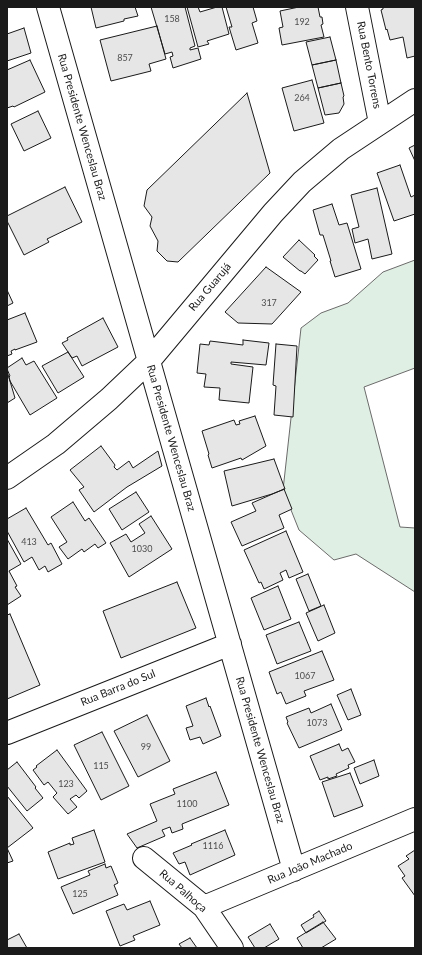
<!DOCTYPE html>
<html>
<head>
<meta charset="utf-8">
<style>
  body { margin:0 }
  #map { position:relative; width:422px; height:955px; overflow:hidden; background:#fff; font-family:Lato,sans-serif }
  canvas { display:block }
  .frame { position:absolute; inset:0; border:8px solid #1a1a1a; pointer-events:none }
</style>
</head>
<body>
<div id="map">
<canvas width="422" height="955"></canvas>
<div class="frame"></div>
</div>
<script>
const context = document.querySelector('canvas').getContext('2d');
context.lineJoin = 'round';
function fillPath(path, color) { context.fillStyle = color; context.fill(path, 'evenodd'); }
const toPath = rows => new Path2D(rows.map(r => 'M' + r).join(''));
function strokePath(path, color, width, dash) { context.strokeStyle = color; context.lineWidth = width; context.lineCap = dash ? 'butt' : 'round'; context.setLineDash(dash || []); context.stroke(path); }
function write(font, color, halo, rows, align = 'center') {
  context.font = font + ' Lato,sans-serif'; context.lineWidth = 3; context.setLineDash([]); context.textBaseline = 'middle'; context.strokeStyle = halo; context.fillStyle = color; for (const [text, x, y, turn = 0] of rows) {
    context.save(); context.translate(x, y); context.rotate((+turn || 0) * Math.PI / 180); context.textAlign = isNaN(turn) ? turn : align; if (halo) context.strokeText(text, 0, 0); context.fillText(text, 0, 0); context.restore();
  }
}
const green = toPath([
  [415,260,415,368,364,387,400,527,415,528,415,592,356,554,334,560,299,530,283,490,301,328,321,313,348,303,383,272,415,260]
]);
fillPath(green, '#e0efe3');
strokePath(green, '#6a6a6a', 1);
const building = toPath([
  [91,7,135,7,138,16,124,19,124,21,96,28,91,7],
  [151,7,185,7,195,46,190,48,190,50,198,48,201,59,173,68,170,57,173,56,172,52,165,54,151,7],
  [187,7,198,7,200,12,217,7,222,7,229,34,207,41,209,44,198,47,187,7],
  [226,7,253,7,257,21,252,23,258,43,236,50,229,27,232,27,226,7],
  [299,7,318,7,320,17,322,17,323,24,321,25,324,37,282,45,279,28,283,27,280,11,299,7],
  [383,7,415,7,415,56,407,58,403,37,390,40,387,29,386,30,381,10,383,9,383,7],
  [157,26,166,59,149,64,151,71,111,81,100,40,157,26],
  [24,28,31,53,7,61,7,34,24,28],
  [330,37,336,60,312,65,306,42,330,37],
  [30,60,45,92,14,107,13,106,7,108,7,70,30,60],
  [336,60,341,83,318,88,312,65,336,60],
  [312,80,324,123,294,131,282,88,312,80],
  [341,83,344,96,343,97,344,104,339,113,325,115,318,88,341,83],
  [247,93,270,173,178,262,167,261,157,251,158,241,150,226,152,217,144,206,147,190,247,93],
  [38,111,51,138,24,151,11,124,38,111],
  [415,145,415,161,409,148,415,145],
  [400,165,411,197,415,195,415,214,394,221,377,173,400,165],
  [65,187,82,222,47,239,49,242,24,255,7,221,7,216,65,187],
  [377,188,392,254,372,259,368,239,355,243,352,229,359,227,351,195,377,188],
  [332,204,339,225,347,223,361,269,335,277,330,261,331,261,323,235,320,235,313,210,332,204],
  [299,240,315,255,314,256,318,260,305,274,301,271,300,271,283,257,299,240],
  [266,267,301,292,272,324,238,323,225,312,266,267],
  [7,290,13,303,7,306,7,290],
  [25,313,37,342,15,350,15,349,11,351,12,354,7,356,7,320,25,313],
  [103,318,118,347,82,366,77,356,72,358,62,343,68,340,67,338,103,318],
  [243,340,269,343,266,365,231,362,231,364,253,367,249,403,219,400,220,388,204,387,206,374,197,373,200,344,209,345,210,341,243,345,243,340],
  [276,344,297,346,293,417,274,415,276,386,273,385,276,344],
  [68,352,84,377,58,393,42,366,68,352],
  [22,358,26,365,34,361,57,398,30,415,10,381,9,377,10,376,7,369,7,368,22,358],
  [7,371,15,398,7,403,7,371],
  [255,416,266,446,242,460,241,458,212,468,208,455,209,454,202,431,234,420,236,425,240,424,239,421,255,416],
  [101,446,115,465,114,467,117,470,129,461,133,468,158,451,162,466,127,487,94,512,79,490,84,487,70,470,101,446],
  [274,459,285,489,272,494,232,506,224,471,274,459],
  [284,489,292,509,279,515,284,528,242,546,231,522,256,511,252,503,284,489],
  [136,492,149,512,122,530,109,509,136,492],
  [73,502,85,521,89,518,106,543,98,548,95,544,84,552,82,549,68,559,59,547,67,542,51,517,73,502],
  [26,508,48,545,51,543,62,564,48,572,45,566,39,570,32,557,24,562,7,531,7,519,26,508],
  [151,516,172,549,129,577,110,543,126,534,131,542,145,533,139,524,151,516],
  [286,531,303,572,289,578,286,570,280,573,283,580,264,589,261,582,259,583,244,550,286,531],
  [7,539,21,564,9,571,17,586,15,587,21,596,7,605,7,539],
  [308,574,321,606,309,611,296,579,308,574],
  [177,582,196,628,121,658,103,611,177,582],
  [278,586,291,619,264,630,251,598,278,586],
  [324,605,335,633,318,641,306,613,324,605],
  [10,614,40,685,7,699,7,615,10,614],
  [299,622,311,651,277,664,266,635,299,622],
  [322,651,334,680,304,691,306,696,286,704,281,692,277,694,269,672,322,651],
  [351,689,361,715,348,720,337,695,351,689],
  [206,698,209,707,210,706,221,736,203,744,200,737,190,740,186,728,193,726,186,706,206,698],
  [331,704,342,730,299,748,287,723,288,722,286,717,309,708,311,713,331,704],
  [147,715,170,761,138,777,114,731,147,715],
  [102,732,129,786,101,800,74,745,102,732],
  [339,744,342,751,348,748,355,762,348,765,349,768,336,774,337,776,328,779,328,777,320,780,310,756,339,744],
  [57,750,87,791,79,798,76,795,70,799,77,807,68,814,53,797,57,793,48,782,44,785,33,770,37,767,36,766,57,750],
  [374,760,379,776,360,784,354,768,374,760],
  [17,762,36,787,35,788,43,798,27,811,7,786,7,770,17,762],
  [216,772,229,805,182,824,183,829,172,833,170,827,162,830,165,836,137,848,127,834,157,821,150,804,175,794,173,789,216,772],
  [350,773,363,806,334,817,322,782,350,773],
  [7,796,33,828,7,848,7,796],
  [94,830,105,862,58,879,48,852,70,843,70,845,74,844,72,838,94,830],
  [225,830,235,855,190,875,185,862,179,864,173,853,192,845,191,844,225,830],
  [7,848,13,861,7,863,7,848],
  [415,850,415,896,402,878,405,876,398,866,409,859,406,856,415,850],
  [105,864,106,868,111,866,118,883,114,885,118,895,73,914,61,887,90,875,88,871,105,864],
  [150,901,160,925,133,936,135,940,120,946,106,911,124,904,127,910,150,901],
  [319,911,326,921,306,933,301,925,314,917,313,915,319,911],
  [323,922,336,939,321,948,303,948,297,938,323,922],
  [270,924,279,939,264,948,255,948,248,937,270,924],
  [19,934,27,948,7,948,7,940,19,934],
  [190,938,197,948,182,948,179,944,190,938]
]);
fillPath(building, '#e6e6e6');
strokePath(building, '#1a1a1a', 1);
const minor = toPath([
  [48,7,294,870],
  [357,7,380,123],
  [7,478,56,444,109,399,149,361,273,213,302,182,341,149,415,100],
  [7,733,230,644],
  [144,858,204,907,232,948],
  [204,907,415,819]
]);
strokePath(minor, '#1a1a1a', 24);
strokePath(minor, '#fff', 22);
write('9px', '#4d4d4d', null, [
  ["158",172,19],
  ["192",302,22],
  ["857",125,58],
  ["264",302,98],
  ["317",269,303],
  ["413",29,542],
  ["1030",142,549],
  ["1067",305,676],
  ["1073",317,723],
  ["99",146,747],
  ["115",101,766],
  ["123",66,784],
  ["1100",187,804],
  ["1116",213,846],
  ["125",80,894]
]);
write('11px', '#1a1a1a', '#fff', [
  ["Rua Bento Torrens",369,65,79],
  ["Rua Presidente Wenceslau Braz",82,127,74],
  ["Rua Guarujá",210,287,-50],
  ["Rua Presidente Wenceslau Braz",171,438,74],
  ["Rua Barra do Sul",118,688,-22],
  ["Rua Presidente Wenceslau Braz",260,750,74],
  ["Rua João Machado",310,863,-23],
  ["Rua Palhoça",183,891,41]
]);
</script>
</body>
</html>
